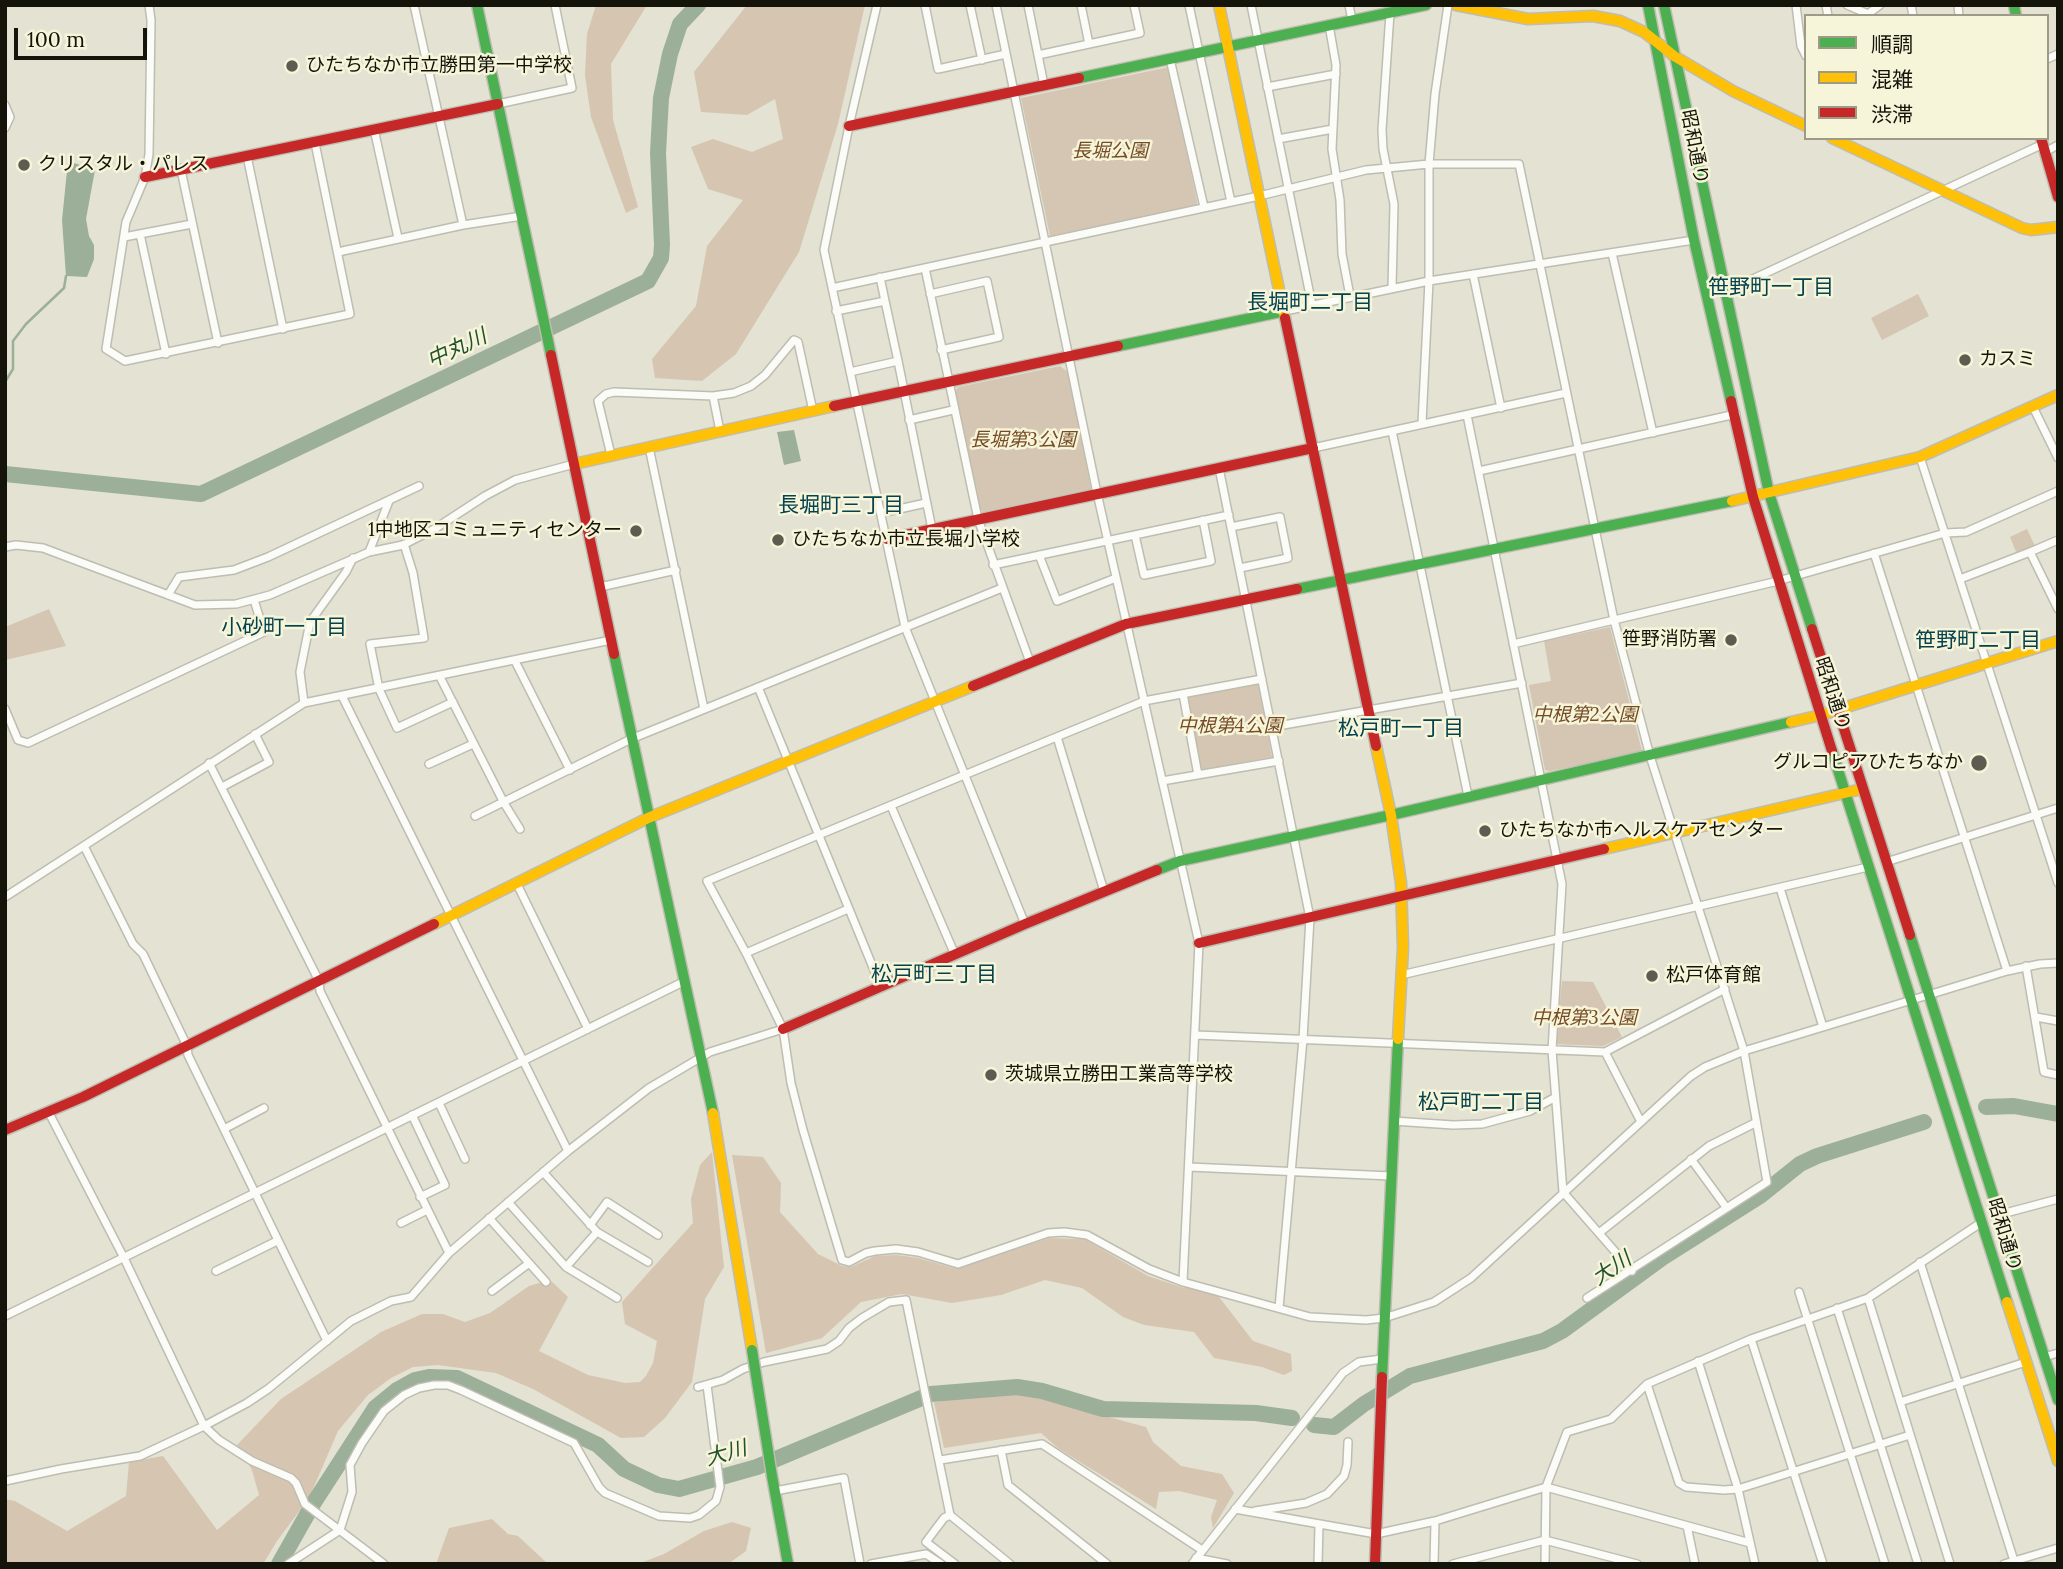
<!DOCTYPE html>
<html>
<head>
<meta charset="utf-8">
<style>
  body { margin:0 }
  #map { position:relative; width:2063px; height:1569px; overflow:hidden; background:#e3e2d3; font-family:Lora,"Noto Sans JP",serif }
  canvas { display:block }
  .frame { position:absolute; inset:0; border:7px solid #15140b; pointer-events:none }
  .legend { position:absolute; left:1804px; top:14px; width:245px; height:126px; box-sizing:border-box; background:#f7f5d9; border:2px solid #9d9b87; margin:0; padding:9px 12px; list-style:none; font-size:21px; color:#15140b }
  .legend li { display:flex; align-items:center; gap:14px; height:35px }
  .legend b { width:35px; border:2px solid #9d9b87 }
  .scale { position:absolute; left:14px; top:28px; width:133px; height:32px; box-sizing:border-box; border:4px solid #15140b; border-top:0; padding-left:9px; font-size:21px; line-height:24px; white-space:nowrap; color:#15140b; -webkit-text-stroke:5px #f7f5d9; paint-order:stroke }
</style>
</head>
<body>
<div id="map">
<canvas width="2063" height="1569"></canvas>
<div class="frame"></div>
<ul class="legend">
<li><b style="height:9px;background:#4caf50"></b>順調</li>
<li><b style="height:9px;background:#ffc107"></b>混雑</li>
<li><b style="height:9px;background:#c62828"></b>渋滞</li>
</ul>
<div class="scale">100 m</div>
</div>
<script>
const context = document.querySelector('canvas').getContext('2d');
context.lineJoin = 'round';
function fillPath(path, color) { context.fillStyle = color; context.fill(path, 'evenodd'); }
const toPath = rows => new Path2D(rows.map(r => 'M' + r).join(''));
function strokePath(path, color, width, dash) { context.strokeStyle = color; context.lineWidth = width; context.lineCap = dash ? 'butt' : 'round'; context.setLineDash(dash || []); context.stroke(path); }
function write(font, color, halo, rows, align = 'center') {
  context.font = font + ' Lora,"Noto Sans JP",serif'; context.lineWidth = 5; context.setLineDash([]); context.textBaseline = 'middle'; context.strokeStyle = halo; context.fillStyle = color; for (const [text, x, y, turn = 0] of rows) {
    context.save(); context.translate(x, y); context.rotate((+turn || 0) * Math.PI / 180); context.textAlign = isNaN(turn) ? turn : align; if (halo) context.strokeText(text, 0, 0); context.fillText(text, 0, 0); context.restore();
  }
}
fillPath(toPath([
  [1169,67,1198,206,1050,236,1021,98],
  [1918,294,1929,316,1882,340,1871,318],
  [1060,366,1069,373,1091,489,983,512,979,508,955,392,958,387],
  [2027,529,2035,546,2017,554,2010,537],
  [49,609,66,646,5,660,5,627],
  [1610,627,1642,751,1639,754,1549,771,1545,770,1529,685,1551,681,1544,641],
  [1259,684,1272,757,1201,770,1188,697],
  [1562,981,1593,982,1622,1037,1603,1046,1556,1044]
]), '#d5c5b3');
fillPath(toPath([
  [596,5,647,5,611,64,613,120,638,207,626,213,591,117,585,75,587,34],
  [747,5,865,5,838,124,799,252,736,354,702,381,655,378,652,359,696,306,707,246,743,200,708,189,691,147,713,139,752,152,783,139,775,99,747,115,701,112,694,72],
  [712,1152,724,1267,705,1299,692,1382,665,1418,644,1437,621,1438,533,1389,496,1373,438,1365,413,1367,391,1378,368,1395,338,1431,309,1498,277,1541,263,1564,5,1564,5,1499,15,1501,67,1531,126,1496,129,1462,163,1456,217,1530,259,1495,252,1470,237,1445,281,1399,381,1332,422,1314,443,1314,465,1322,490,1313,529,1286,550,1280,568,1297,539,1351,588,1375,625,1383,640,1382,646,1376,653,1363,657,1341,625,1324,622,1302,693,1223,691,1199,700,1165],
  [732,1155,763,1157,781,1183,780,1212,818,1254,842,1266,851,1267,875,1256,897,1255,918,1258,957,1269,1049,1238,1084,1239,1148,1276,1181,1287,1216,1293,1253,1341,1291,1354,1292,1371,1284,1375,1262,1367,1214,1358,1194,1332,1144,1325,1123,1317,1082,1288,1045,1280,1001,1295,952,1303,902,1294,861,1302,822,1338,766,1353],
  [1015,1392,1146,1427,1153,1442,1181,1466,1222,1474,1234,1493,1213,1528,1211,1517,1217,1500,1179,1491,1159,1492,1156,1509,1059,1449,1041,1433,944,1448,934,1402],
  [492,1519,508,1534,518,1536,548,1564,436,1564,449,1528],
  [732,1522,751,1528,746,1551,728,1564,638,1564,664,1554,704,1531]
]), '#d6c5b1');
fillPath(toPath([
  [68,161,95,170,86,219,89,236,94,245,94,259,87,277,66,276,62,220],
  [794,430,801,461,784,465,777,432]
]), '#9baf99');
strokePath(toPath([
  [5,382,13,369,13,341,26,324,64,288,66,276]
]), '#9baf99', 2.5);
strokePath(toPath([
  [5,474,201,494,648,281,661,258,662,245,658,153,661,98,670,54,680,24,698,5],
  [1986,1107,2014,1106,2058,1114],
  [1314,1425,1334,1427,1364,1404,1410,1376,1543,1341,1562,1331,1662,1258,1760,1196,1800,1164,1817,1156,1924,1122],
  [279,1564,313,1504,375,1408,397,1390,415,1380,429,1377,457,1378,598,1445,624,1469,658,1485,679,1489,757,1467,931,1394,1017,1387,1042,1391,1103,1409,1256,1413,1292,1418]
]), '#9baf99', 16);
const street = toPath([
  [149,5,151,20,149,154,145,177,126,222,106,349,125,361,350,314,315,143],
  [414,5,463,225],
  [877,5,849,126,824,250,905,627,1025,924],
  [925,5,938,69,1006,54],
  [970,5,982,60],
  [996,5,1097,493,1199,943,1183,1282],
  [1028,5,1038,55,1140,33,1134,5],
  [1081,5,1089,44],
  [1189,5,1231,202],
  [1251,5,1312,305],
  [1349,5,1352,20],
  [1796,5,1801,46,1806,56],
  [1826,5,1828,16],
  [1847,5,1868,14],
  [1911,5,1913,16],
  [1958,5,1959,16],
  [1390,13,1382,130,1383,149,1394,204,1392,288],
  [1868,14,1880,5],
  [1329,25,1336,65,1332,149,1340,200,1342,254,1350,296],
  [1038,55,1044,85],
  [1170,59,1204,207],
  [2047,59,2058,54],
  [1267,87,1336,74],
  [498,104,572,88,555,5],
  [5,105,10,117,5,128],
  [374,129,398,238],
  [1278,139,1333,129],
  [2045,152,2058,145],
  [247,156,283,329],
  [181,170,218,343],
  [140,234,166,354],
  [124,237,192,224],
  [338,252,463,225,522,216],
  [1612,253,1653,433],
  [925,268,978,519,1030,662],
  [1473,274,1501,408],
  [880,277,885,301],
  [832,288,1259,196,1366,170,1429,164,1519,164,1614,620,1650,756,1744,1051,1767,1182,1587,1298],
  [1727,291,2043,144],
  [930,294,987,281,999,337,941,350],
  [836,311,885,301,898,361,850,372],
  [1285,311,1429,281,1694,240],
  [898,361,932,529],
  [713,396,720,431],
  [2033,407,2058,458],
  [1467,415,1562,884,1552,1050,1563,1192,1632,1271],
  [909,420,953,410],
  [1422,423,1429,281,1429,164,1435,94,1448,5],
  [1392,431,1468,796],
  [649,447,704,709],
  [1313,448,1566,393],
  [611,455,598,401,606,394,614,392,713,396,734,393,751,386,765,375,794,340,798,342,813,411],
  [1920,457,2058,883],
  [1219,468,1310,918,1303,1039,1279,1308],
  [1479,471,1736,414],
  [881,513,926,503],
  [1231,527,1280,517,1288,558,1240,568],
  [1135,535,1144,575,1211,561,1203,520],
  [404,544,413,573,424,638,370,644,379,689,397,728,453,702],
  [5,547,16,545,43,548,195,605,236,604,270,595,369,552,403,545,436,528,485,496,515,480,574,464],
  [369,552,389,501],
  [2030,552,2058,540],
  [1874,553,2007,971],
  [1039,555,1057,601,1116,578],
  [993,565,1229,515],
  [1960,579,2030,552,2058,609],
  [600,587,676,570],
  [168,595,179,577,234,570,268,557,419,486],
  [1513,644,1778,581,1945,533,1966,532,2058,491],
  [515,661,570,770],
  [440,677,504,803,520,829],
  [1262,679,1144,701,707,881,746,953,783,1029,791,1083,803,1130,842,1260,849,1262,866,1253,875,1251,896,1249,918,1252,958,1264,1048,1233,1064,1232,1087,1235,1149,1269,1183,1282,1310,1317,1366,1320,1384,1318,1434,1302,1471,1278,1691,1076,1705,1067,1744,1051,2007,971,2040,964,2058,963],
  [758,687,881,987],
  [1183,694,1198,775],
  [342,696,568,1151],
  [304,703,300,672,310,622,346,572,353,558],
  [5,709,18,740,28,743,264,632,254,600],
  [1272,727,1522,683],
  [1057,737,1104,891],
  [209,763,319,981,320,991,449,1253],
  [429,764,473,744],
  [1162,781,1279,761],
  [222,787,269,762,255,734],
  [891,806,955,955],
  [475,816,631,739,1002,588],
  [84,846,133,944,143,954,187,1046,188,1055,327,1341],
  [1886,862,2058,808],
  [517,884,588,1029],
  [1780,888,1823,1027],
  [5,897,304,703,611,640],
  [746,953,848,909],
  [2026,966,2044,1072,2058,1075],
  [1401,975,1868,867],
  [2036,1017,2058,1021],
  [1196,1035,1605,1052,1725,989],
  [1605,1052,1641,1122],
  [439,1103,465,1159],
  [49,1113,124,1258,204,1426,219,1440,252,1461,291,1478,296,1483,305,1504,384,1564],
  [412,1115,445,1185,420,1197],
  [1393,1121,1453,1125,1482,1124,1530,1111,1554,1098],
  [224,1129,264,1108],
  [1691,1159,1726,1207],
  [1189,1167,1391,1176],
  [543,1172,597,1232,648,1262],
  [508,1202,566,1267,617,1298],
  [1998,1215,2058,1199],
  [489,1218,546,1282],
  [401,1223,427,1210],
  [590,1225,607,1202,658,1235],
  [1599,1233,1709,1146,1755,1123],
  [1920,1262,2015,1564],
  [566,1267,597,1232],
  [216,1271,277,1241],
  [492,1291,528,1264],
  [1799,1292,1885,1564],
  [1868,1298,1950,1564],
  [1837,1308,1918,1564],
  [5,1316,683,982],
  [1751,1339,1823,1564],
  [2044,1357,2058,1353],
  [1698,1361,1738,1489,1755,1564],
  [1647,1384,1679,1483,1686,1487,1724,1490,1738,1489,1910,1435],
  [698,1387,723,1380,743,1369,764,1362,827,1349,839,1341,849,1328,862,1318,889,1302,906,1300,950,1515,1010,1564],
  [1900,1402,2026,1362],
  [1001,1450,1008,1485,1107,1564],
  [940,1460,1042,1444,1202,1550],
  [5,1481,61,1469,140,1456,204,1426,247,1403,268,1389,351,1321,391,1301,411,1297,449,1253,568,1151,649,1088,710,1052,783,1029],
  [775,1491,844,1478,860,1564],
  [1235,1509,1376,1534,1435,1521,1546,1487,1750,1543],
  [1255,1511,1306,1503,1327,1494,1344,1476,1347,1465,1348,1442],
  [950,1515,944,1518,926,1542,955,1564],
  [1687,1526,1695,1564],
  [1196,1558,1227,1564],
  [288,1564,340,1530,352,1492,350,1465,362,1443,384,1411,404,1395,419,1388,434,1385,448,1385,461,1390,574,1443,599,1487,605,1493,659,1516,690,1518,699,1515,716,1501,720,1487,707,1385],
  [871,1564,926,1554,941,1564],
  [1192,1564,1343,1373,1359,1362,1382,1359],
  [1318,1564,1319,1525],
  [1434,1564,1435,1521],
  [1453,1564,1545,1540,1637,1564],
  [1545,1564,1546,1487,1567,1432,1611,1419,1647,1384,1751,1339,1868,1298,1982,1222],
  [2004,1564,2058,1548]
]);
const fast = toPath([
  [477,5,551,355],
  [1648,5,1694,240,1731,401],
  [1664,5,1769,493,1812,629],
  [2014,5,2016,16],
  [1079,78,1426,5],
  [1118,346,1285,311],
  [1297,589,1732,501],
  [614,654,713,1113],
  [1832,751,2007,1302],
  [1157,870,1180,861,1391,815,1791,722],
  [1910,935,2058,1400],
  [1382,1377,1398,1039],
  [772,1476,788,1564]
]);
const slow = toPath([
  [1219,5,1285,318],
  [1456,5,1528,19,1593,16,1620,21,1644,32,1674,56,1733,91,1806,126],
  [1832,138,2022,228,2031,230,2058,227],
  [574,464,834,406],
  [1732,501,1920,457,2058,395],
  [1791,722,1821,715,2058,641],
  [1376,746,1391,815,1401,883,1403,947,1398,1039],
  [1604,849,1862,789],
  [434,924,648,818,973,686],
  [713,1113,752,1350],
  [2007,1302,2058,1461]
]);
const jam = toPath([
  [849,126,1079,78],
  [2041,138,2058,197],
  [145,177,498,104],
  [1285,318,1376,746],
  [551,355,614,654],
  [1731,401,1753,497,1832,751],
  [834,406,1118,346],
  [887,539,1313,448],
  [1812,629,1910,935],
  [973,686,1126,624,1297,589],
  [1199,943,1604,849],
  [783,1029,1025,924,1157,870],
  [5,1130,83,1097,434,924],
  [1375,1564,1382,1377]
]);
strokePath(street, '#bebdb1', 10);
strokePath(fast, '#bebdb1', 13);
strokePath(slow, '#bebdb1', 13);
strokePath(jam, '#bebdb1', 13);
strokePath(street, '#fbfbf8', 7);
strokePath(fast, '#4caf50', 10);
strokePath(slow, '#ffc107', 10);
strokePath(jam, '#c62828', 10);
const fastBridge = toPath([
  [752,1350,772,1476]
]);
strokePath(fastBridge, '#bebdb1', 13, []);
strokePath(fastBridge, '#4caf50', 10);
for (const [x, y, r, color] of [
  [292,66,7,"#5d5c51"],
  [24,165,7,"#5d5c51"],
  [1965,360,7,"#5d5c51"],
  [636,531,7,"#5d5c51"],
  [778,540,7,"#5d5c51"],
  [1731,640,7,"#5d5c51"],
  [1979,763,9,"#5d5c51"],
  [1485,831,7,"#5d5c51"],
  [1652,976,7,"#5d5c51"],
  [991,1075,7,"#5d5c51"]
]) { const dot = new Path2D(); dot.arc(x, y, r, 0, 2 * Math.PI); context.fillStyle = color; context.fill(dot); strokePath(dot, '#f7f5d9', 2.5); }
write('19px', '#15140b', '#f7f5d9', [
  ["ひたちなか市立勝田第一中学校",306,66],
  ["クリスタル・パレス",38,165],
  ["カスミ",1979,360],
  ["1中地区コミュニティセンター",622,531,"right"],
  ["ひたちなか市立長堀小学校",792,540],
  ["笹野消防署",1717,640,"right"],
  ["グルコピアひたちなか",1963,763,"right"],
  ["ひたちなか市ヘルスケアセンター",1499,831],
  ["松戸体育館",1666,976],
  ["茨城県立勝田工業高等学校",1005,1075]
], 'left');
write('19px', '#15140b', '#f7f5d9', [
  ["昭和通り",1694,147,79],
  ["昭和通り",1832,694,72],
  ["昭和通り",2004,1235,73]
]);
write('italic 19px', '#764b25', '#f7f5d9', [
  ["長堀公園",1110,152],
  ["長堀第3公園",1023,441],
  ["中根第2公園",1585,716],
  ["中根第4公園",1230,727],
  ["中根第3公園",1584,1019]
]);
write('21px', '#05424e', '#f7f5d9', [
  ["笹野町一丁目",1771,288],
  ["長堀町二丁目",1310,303],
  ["長堀町三丁目",841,506],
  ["小砂町一丁目",284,628],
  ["笹野町二丁目",1978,641],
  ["松戸町一丁目",1401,729],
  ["松戸町三丁目",934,975],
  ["松戸町二丁目",1481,1103]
]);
write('italic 21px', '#22512d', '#f7f5d9', [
  ["中丸川",457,349,-25],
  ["大川",1612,1269,-34],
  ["大川",726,1454,-16]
]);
</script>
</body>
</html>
